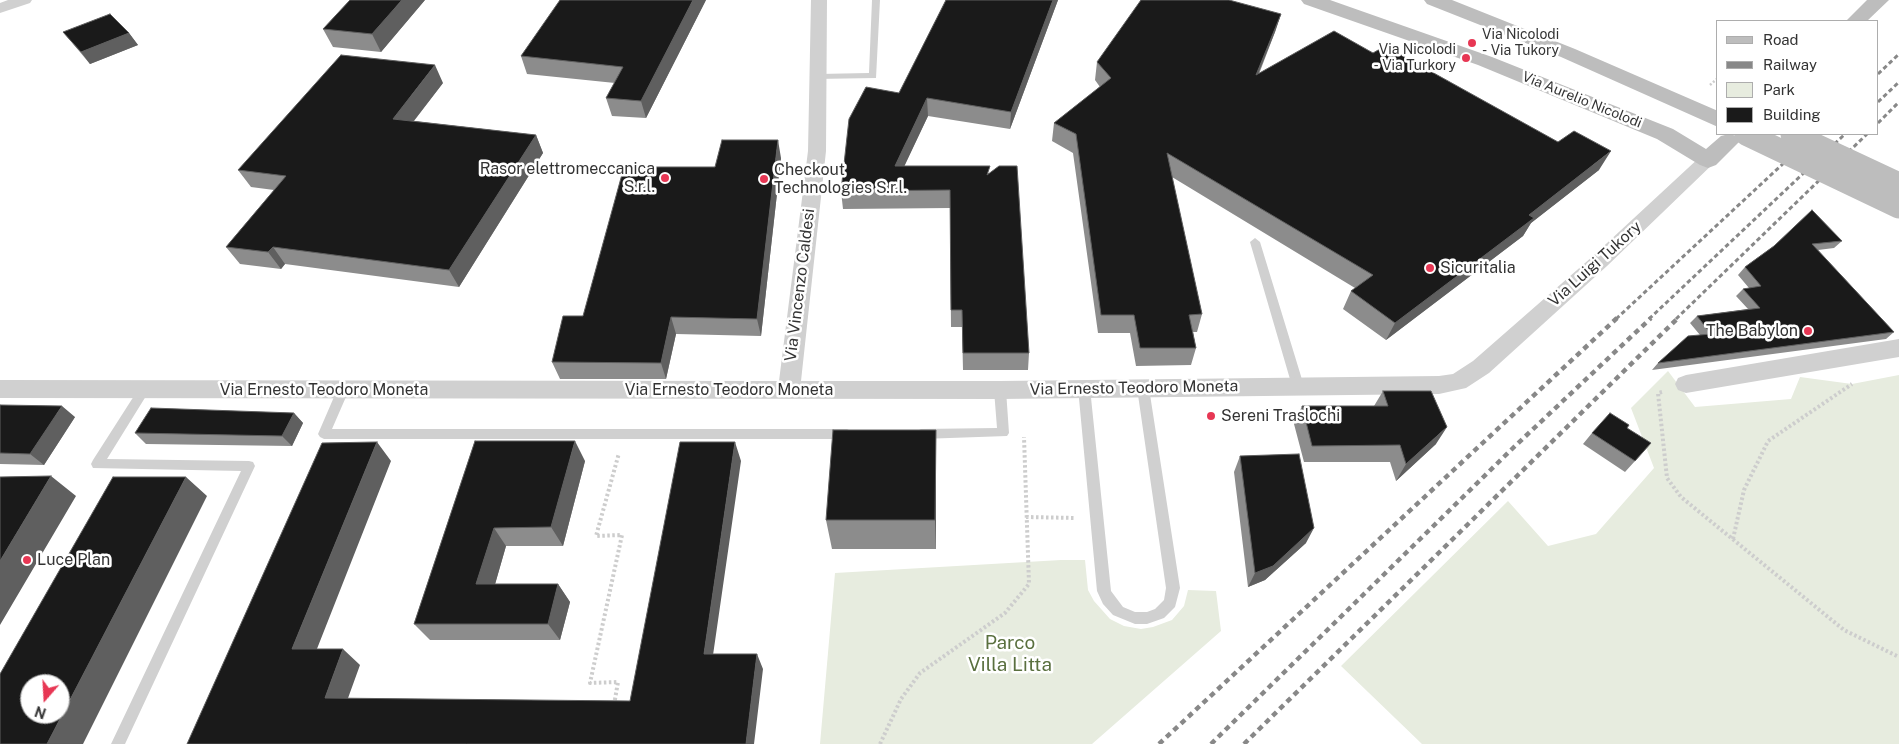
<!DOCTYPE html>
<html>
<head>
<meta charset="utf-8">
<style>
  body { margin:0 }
  #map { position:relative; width:1899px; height:744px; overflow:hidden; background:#fff; font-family:"Public Sans",sans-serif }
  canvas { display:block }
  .legend { position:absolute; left:1716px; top:20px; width:162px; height:115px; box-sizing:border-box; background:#fff; border:1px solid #adadad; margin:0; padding:6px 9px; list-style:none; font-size:15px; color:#333 }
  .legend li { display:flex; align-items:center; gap:10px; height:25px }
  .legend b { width:25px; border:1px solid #adadad }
  .north { position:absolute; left:20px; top:674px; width:50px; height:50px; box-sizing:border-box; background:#fff; border:1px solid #adadad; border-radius:50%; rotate:199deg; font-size:14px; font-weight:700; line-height:20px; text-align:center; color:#333 }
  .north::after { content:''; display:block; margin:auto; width:18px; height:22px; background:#e73754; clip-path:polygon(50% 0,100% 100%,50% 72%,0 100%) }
</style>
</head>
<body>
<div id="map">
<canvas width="1899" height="744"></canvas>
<ul class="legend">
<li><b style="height:6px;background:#bdbdbd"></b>Road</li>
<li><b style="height:6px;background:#888"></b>Railway</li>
<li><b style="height:14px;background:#e7ecdf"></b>Park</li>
<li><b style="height:14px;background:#1a1a1a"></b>Building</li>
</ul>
<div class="north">N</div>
</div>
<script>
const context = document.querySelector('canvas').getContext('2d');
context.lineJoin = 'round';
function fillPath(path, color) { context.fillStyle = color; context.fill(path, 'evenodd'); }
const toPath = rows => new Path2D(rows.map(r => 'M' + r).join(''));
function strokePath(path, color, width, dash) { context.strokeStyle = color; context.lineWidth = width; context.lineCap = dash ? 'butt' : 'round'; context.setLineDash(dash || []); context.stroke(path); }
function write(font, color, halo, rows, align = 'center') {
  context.font = font + ' "Public Sans",sans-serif'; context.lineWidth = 5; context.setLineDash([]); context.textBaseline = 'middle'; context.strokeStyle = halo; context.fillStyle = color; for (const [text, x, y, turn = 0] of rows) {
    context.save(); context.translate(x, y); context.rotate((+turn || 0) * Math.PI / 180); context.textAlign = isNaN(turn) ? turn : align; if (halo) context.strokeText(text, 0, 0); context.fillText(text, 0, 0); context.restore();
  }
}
fillPath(toPath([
  [1668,371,1695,407,1791,399,1800,377,1852,384,1899,375,1899,744,1422,744,1341,666,1508,501,1548,546,1596,534,1654,468,1631,408],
  [1061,560,1085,560,1088,590,1094,601,1110,619,1124,626,1141,629,1153,627,1172,620,1184,606,1188,590,1216,591,1221,631,1092,744,820,744,835,573]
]), '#e7ecdf');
strokePath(toPath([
  [1710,85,1718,78]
]), '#cdcdcd', 2.5, [2, 2]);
strokePath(toPath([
  [1662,392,1658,393,1667,478,1681,497,1844,630,1899,657],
  [1026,517,1075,518],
  [1733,539,1744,490,1768,441,1852,384],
  [614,705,618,682,590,683,622,535,596,536,619,453],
  [880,744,901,699,920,673,1005,613,1029,584,1024,437]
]), '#cdcdcd', 4, [2.5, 2.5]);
fillPath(toPath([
  [872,0,880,0,876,78,815,79,814,77,818,74,869,73,872,0],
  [1255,238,1260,242,1304,386,1302,389,1298,391,1294,389,1292,386,1250,242,1255,238],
  [145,383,149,385,151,388,107,459,249,461,253,462,255,466,125,744,111,744,241,471,93,468,91,464,93,460,141,385,145,383],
  [1084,383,1088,385,1090,388,1111,591,1123,607,1135,612,1147,612,1155,609,1164,600,1166,588,1137,388,1139,385,1143,383,1147,385,1149,388,1180,588,1175,607,1164,618,1147,624,1135,624,1113,615,1103,604,1097,591,1078,388,1080,385,1084,383],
  [343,385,347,387,349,390,332,429,847,429,851,431,853,434,851,437,847,439,324,439,320,437,318,434,337,390,339,387,343,385],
  [1000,385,1004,387,1006,390,1009,433,1007,436,921,439,917,437,915,434,917,431,921,429,997,428,994,390,996,387,1000,385]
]), '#d0d0d0');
fillPath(toPath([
  [8,0,32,0,30,3,0,13,0,3,8,0],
  [811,0,827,0,826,151,801,381,1000,381,1439,376,1453,374,1473,361,1593,256,1701,156,1708,154,1715,156,1717,160,1607,266,1489,373,1466,388,1439,394,1000,399,0,398,0,380,779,381,808,151,811,0],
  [1899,339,1899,357,1686,393,1678,390,1675,384,1678,378,1686,375,1899,339]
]), '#d0d0d0');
fillPath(toPath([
  [1301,0,1330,0,1492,57,1673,129,1706,149,1721,136,1729,134,1737,136,1740,141,1716,165,1708,168,1700,165,1657,139,1478,65,1304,4,1301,0],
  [1424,0,1452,0,1575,49,1718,111,1718,127,1561,57,1427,4,1424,0],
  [1867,0,1889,0,1867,21,1846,21,1867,0]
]), '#bdbdbd');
strokePath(toPath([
  [1878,74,1899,54],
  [1878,102,1899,82],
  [1878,123,1899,102],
  [1616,319,1815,134],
  [1649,319,1845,134],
  [1676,319,1867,134]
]), '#888', 3, [4.5, 3]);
strokePath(toPath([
  [1159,744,1617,318],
  [1211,744,1513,448,1651,318],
  [1244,744,1678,318]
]), '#888', 4.5, [5.5, 4.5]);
strokePath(toPath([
  [1746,134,1899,207],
  [1792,134,1899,184]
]), '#bdbdbd', 23);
fillPath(toPath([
  [425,0,381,52,333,47,323,29],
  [706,0,646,118,612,116,606,98,615,83,527,74,521,56],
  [946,0,1058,0,1010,129,928,116,904,166,990,173,1029,353,1028,370,963,370,962,327,951,327,950,208,843,209,841,191,899,93],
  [1281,14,1275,32,1259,74,1373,53,1599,170,1531,223,1523,236,1386,340,1343,309,1351,291,1355,288,1172,177,1202,314,1197,332,1193,332,1196,348,1191,365,1136,366,1130,333,1098,333,1073,153,1052,141,1054,123,1100,87,1095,80,1097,62],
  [63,32,129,33,138,45,90,64],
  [443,83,414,121,536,135,543,153,459,287,285,264,281,269,240,264,226,247,274,190,251,187,238,170],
  [781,158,761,336,676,334,666,379,560,379,552,362,583,316,715,167],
  [1842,241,1834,248,1818,250,1894,332,1886,339,1652,370,1658,363,1700,335,1690,323,1697,316,1748,309,1736,296,1743,289,1749,288,1738,275,1745,267,1774,246],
  [1383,391,1436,444,1396,481,1390,462,1304,462,1294,424,1302,406,1374,406],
  [0,405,75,417,44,465,0,464],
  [294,413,303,423,292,446,146,444,135,433],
  [1627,428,1635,461,1625,472,1583,444,1592,433],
  [936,430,936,549,832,549,826,520],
  [475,441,585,461,563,546,506,546,495,584,558,584,570,602,560,640,430,640,414,624],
  [1240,456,1306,543,1265,580,1248,587,1234,472]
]), '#8c8c8c');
fillPath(toPath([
  [402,0,425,0,381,52,372,34],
  [693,0,706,0,646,118,641,101],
  [1053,0,1058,0,1010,129,1011,112],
  [1281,14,1275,32,1250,94,1256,75],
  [129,33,138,45,90,64,81,52],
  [435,65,443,83,402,136,393,119],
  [927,98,928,116,896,184,895,166],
  [536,135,543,153,459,287,449,270],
  [778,140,781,158,761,336,757,319],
  [1611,151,1599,170,1531,223,1523,236,1386,340,1395,323,1529,215],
  [273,247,285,264,281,269,268,252],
  [671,317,676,334,666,379,661,363],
  [62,406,75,417,44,465,30,454],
  [294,413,303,423,292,446,282,436],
  [1447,427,1436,444,1396,481,1406,464],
  [936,430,936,549,935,520],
  [575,441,585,461,563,546,551,527],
  [377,442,391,461,311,664,292,649],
  [735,442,741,461,711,669,704,654],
  [51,476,76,496,0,625,0,561],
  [186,477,207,496,83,744,47,744],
  [494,528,506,546,490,602,476,584],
  [1314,528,1306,543,1265,580,1248,587,1255,573],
  [558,584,570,602,560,640,548,624],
  [343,649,360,665,343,712,325,698],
  [757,654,763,669,754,744,746,744]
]), '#5f5f5f');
const building = toPath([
  [350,0,402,0,372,34,323,29,350,0],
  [560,0,693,0,641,101,606,98,623,67,521,56,560,0],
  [946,0,1053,0,1011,112,927,98,895,166,990,166,987,175,999,166,1017,166,1029,353,963,353,962,310,951,310,950,190,841,191,849,119,866,87,899,93,946,0],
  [1141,0,1229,0,1281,14,1256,75,1334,31,1373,53,1385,46,1558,142,1574,131,1611,151,1529,215,1534,218,1395,323,1351,291,1373,275,1167,153,1202,314,1189,315,1196,348,1140,348,1134,315,1101,315,1076,134,1054,123,1111,78,1097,62,1141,0],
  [110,14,129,33,81,52,63,32,110,14],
  [341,55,435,65,393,119,536,135,449,270,273,247,268,252,226,247,286,176,238,170,341,55],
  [722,140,778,140,757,319,671,317,661,363,552,362,563,316,583,316,624,167,715,167,722,140],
  [1812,210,1842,241,1812,244,1894,332,1658,363,1688,336,1711,334,1697,316,1760,308,1743,289,1761,286,1745,267,1774,246,1812,210],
  [1383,391,1431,391,1447,427,1406,464,1400,445,1312,446,1302,406,1388,406,1383,391],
  [0,405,62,406,30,454,0,453,0,405],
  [151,408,294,413,282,436,135,433,151,408],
  [1610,413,1629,425,1627,428,1651,443,1635,461,1592,433,1610,413],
  [833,430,936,430,935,520,826,520,833,430],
  [475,441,575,441,551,527,494,528,476,584,558,584,548,624,414,624,475,441],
  [377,442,292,649,343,649,325,698,630,701,680,442,735,442,704,654,757,654,746,744,187,744,322,443,377,442],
  [1299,454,1314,528,1273,566,1255,573,1240,456,1299,454],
  [51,476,0,561,0,477,51,476],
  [113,477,186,477,47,744,0,744,0,674,113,477],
  [30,684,60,684,60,714,30,714,30,684]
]);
fillPath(building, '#1a1a1a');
strokePath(building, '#5f5f5f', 1);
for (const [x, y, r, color] of [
  [1472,43,5,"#e73754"],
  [1466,58,5,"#e73754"],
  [665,178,5,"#e73754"],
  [764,179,5,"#e73754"],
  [1430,268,5,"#e73754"],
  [1808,331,5,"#e73754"],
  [1211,416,5,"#e73754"],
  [27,560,5,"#e73754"]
]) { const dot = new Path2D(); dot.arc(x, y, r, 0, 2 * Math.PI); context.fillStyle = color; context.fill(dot); strokePath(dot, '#fff', 2); }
write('14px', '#333', '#fff', [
  ["Via Nicolodi",1482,35],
  ["- Via Tukory",1482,51],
  ["Via Nicolodi",1456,50,"right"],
  ["- Via Turkory",1456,66,"right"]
], 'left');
write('14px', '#333', '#fff', [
  ["Via Aurelio Nicolodi",1582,100,22]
]);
write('16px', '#333', '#fff', [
  ["Rasor elettromeccanica",655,169,"right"],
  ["S.r.l.",655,187,"right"],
  ["Checkout",774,170],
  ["Technologies S.r.l.",774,188],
  ["Sicuritalia",1440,268],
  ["The Babylon",1798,331,"right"],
  ["Sereni Traslochi",1221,416],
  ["Luce Plan",37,560]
], 'left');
write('16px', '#333', '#fff', [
  ["Via Luigi Tukory",1595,264,-42],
  ["Via Vincenzo Caldesi",800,285,-83],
  ["Via Ernesto Teodoro Moneta",1134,388,-1],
  ["Via Ernesto Teodoro Moneta",324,390],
  ["Via Ernesto Teodoro Moneta",729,390]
]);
write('19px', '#5a703f', '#fff', [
  ["Parco",1010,643],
  ["Villa Litta",1010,665]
]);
</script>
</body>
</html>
